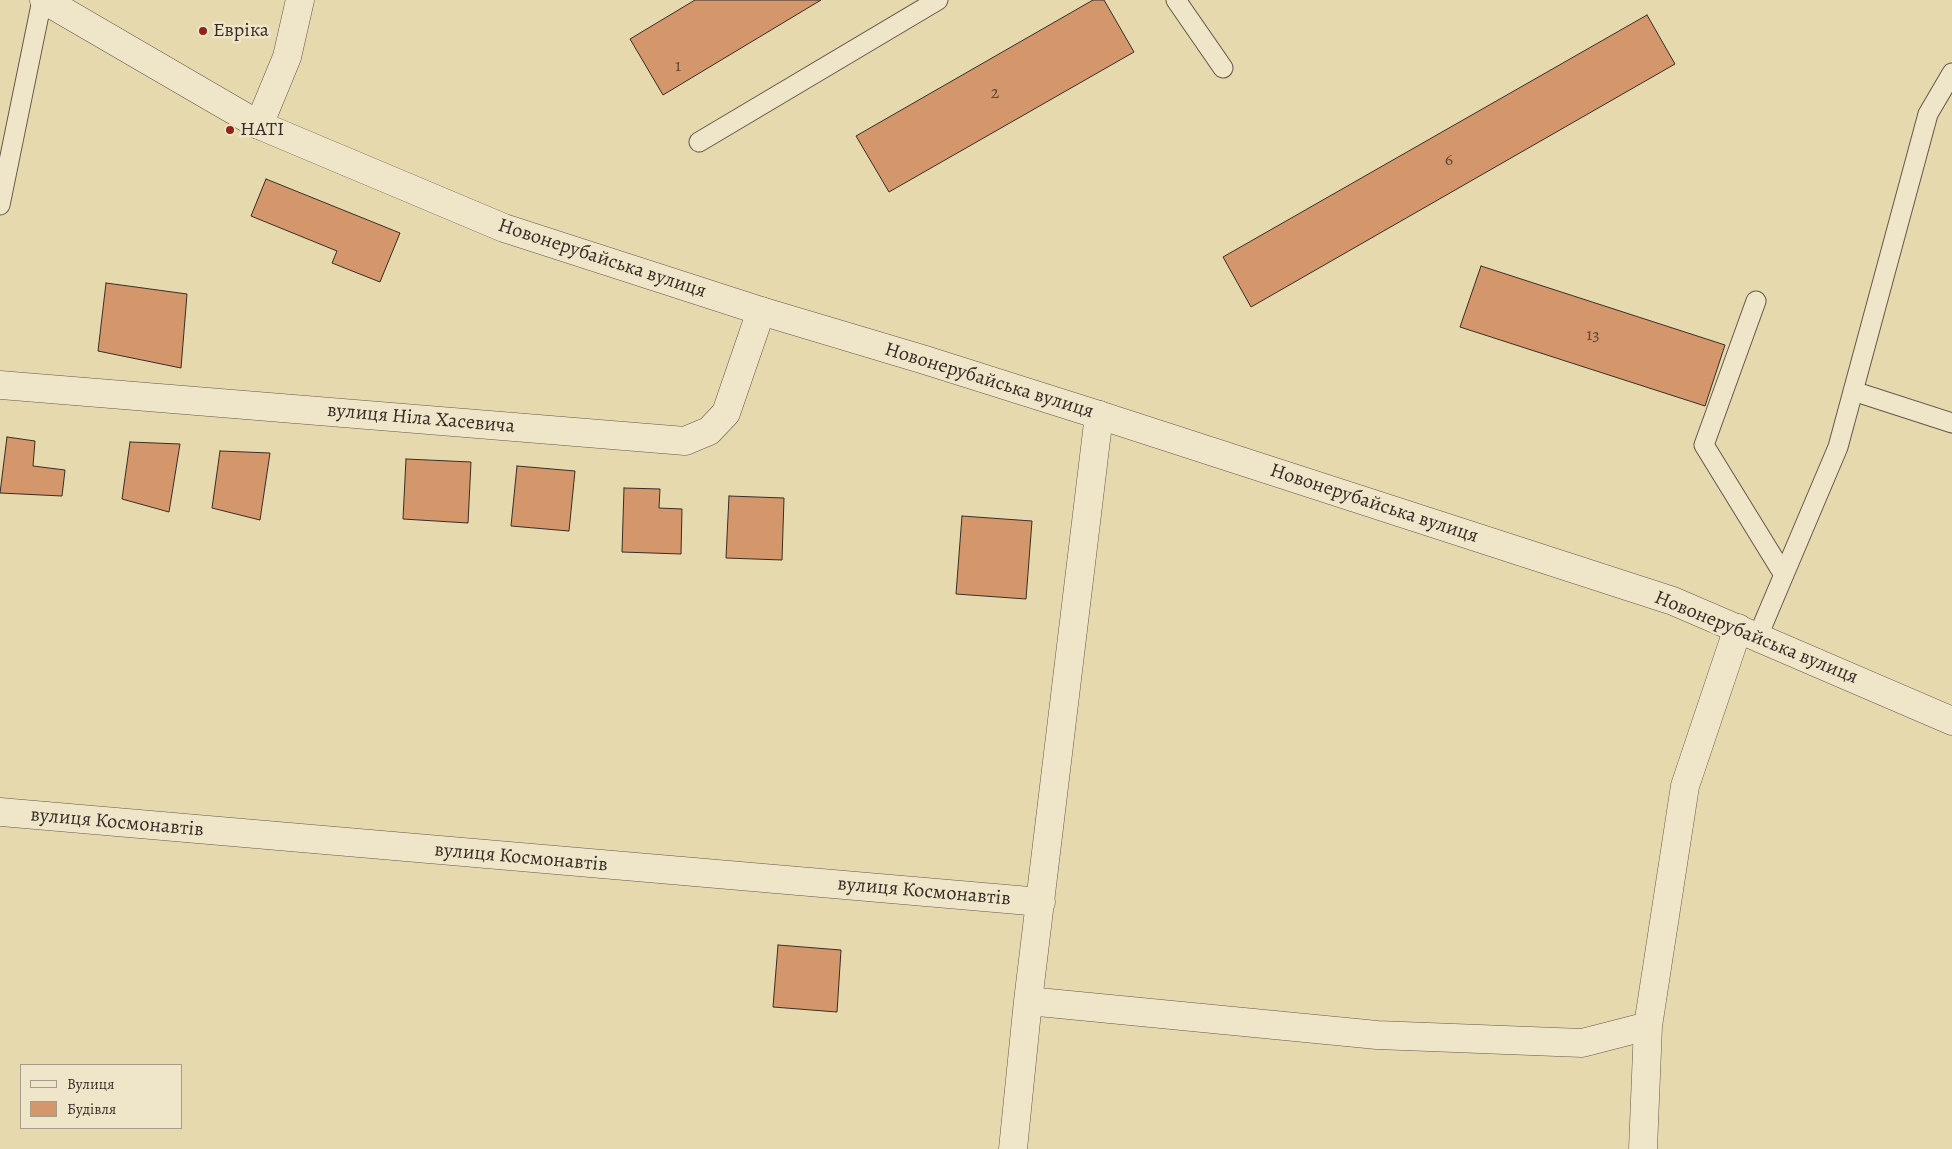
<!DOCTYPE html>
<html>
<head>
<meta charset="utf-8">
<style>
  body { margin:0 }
  #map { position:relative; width:1952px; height:1149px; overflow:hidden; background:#e6d9ae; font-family:Alegreya,serif }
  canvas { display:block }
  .legend { position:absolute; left:20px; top:1064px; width:162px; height:65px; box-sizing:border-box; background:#efe6ca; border:1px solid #a69c89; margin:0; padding:6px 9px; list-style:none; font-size:15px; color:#382c27 }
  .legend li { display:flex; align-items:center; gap:10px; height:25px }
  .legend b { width:25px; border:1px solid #a69c89 }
</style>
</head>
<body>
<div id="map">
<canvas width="1952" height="1149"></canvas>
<ul class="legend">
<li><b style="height:6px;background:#efe6ca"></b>Вулиця</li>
<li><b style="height:14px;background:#d4976c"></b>Будівля</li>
</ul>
</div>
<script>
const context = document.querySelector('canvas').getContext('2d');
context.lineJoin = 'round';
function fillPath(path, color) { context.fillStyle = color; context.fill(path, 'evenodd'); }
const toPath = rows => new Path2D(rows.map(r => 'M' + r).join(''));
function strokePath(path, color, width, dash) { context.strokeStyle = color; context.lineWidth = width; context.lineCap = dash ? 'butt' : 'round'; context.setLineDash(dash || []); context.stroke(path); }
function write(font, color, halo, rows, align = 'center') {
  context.font = font + ' Alegreya,serif'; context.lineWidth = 5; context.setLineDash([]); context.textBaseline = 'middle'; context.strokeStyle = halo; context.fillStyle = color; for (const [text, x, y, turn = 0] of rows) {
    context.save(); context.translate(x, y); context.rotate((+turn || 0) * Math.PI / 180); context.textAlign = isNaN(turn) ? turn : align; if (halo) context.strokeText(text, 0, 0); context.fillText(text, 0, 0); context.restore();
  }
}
const building = toPath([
  [695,0,821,0,663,95,630,39,695,0],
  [1093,0,1104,0,1134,52,889,192,856,136,1093,0],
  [1647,15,1675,64,1251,307,1223,257,1647,15],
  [266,179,400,233,380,282,332,263,337,251,251,216,266,179],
  [1481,266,1725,345,1705,406,1460,327,1481,266],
  [106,283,187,294,181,368,98,351,106,283],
  [7,437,35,441,33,466,65,470,62,496,0,493,7,437],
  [130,442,180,444,169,512,122,499,130,442],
  [220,451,270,453,260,520,212,508,220,451],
  [406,459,471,462,468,523,403,519,406,459],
  [517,466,575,471,569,531,511,526,517,466],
  [624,488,660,489,659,508,682,509,681,554,622,552,624,488],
  [729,496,784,498,782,560,726,558,729,496],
  [962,516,1032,521,1026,599,956,594,962,516],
  [778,945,841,950,837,1012,773,1007,778,945]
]);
fillPath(building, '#d4976c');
strokePath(building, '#382c27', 1);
const service = toPath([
  [1176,0,1223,68],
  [699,142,938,0],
  [0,205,42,0],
  [1756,301,1704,445,1784,575],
  [1853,391,1952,423],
  [1758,636,1838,447,1928,114,1952,73]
]);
const minor = toPath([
  [259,125,287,57,300,0],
  [0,385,685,441,709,431,726,413,761,311],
  [0,812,1041,902],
  [1028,1001,1377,1035,1582,1043,1648,1026],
  [1013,1149,1028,1001,1099,415],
  [1643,1149,1648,1026,1685,786,1738,628]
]);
const tertiary = toPath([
  [44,0,259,125,504,228,761,311,925,360,1099,415,1673,601,1952,721]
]);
strokePath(service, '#645749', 21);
strokePath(minor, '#645749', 29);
strokePath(tertiary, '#645749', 29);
strokePath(service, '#efe6ca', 19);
strokePath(minor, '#efe6ca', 28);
strokePath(tertiary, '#efe6ca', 28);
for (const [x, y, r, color] of [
  [203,31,5,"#8f2418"],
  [230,130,5,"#8f2418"]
]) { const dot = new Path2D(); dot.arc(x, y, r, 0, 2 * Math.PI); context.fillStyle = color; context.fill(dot); strokePath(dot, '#efe6ca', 2); }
write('18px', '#5f4738', null, [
  ["1",678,67],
  ["2",995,94],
  ["6",1449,161],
  ["13",1593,336]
]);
write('20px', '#382c27', '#efe6ca', [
  ["Евріка",213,31],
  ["НАТІ",240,130]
], 'left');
write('20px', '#382c27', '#efe6ca', [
  ["Новонерубайська вулиця",602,259,18],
  ["Новонерубайська вулиця",989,381,17],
  ["вулиця Ніла Хасевича",421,419,5],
  ["Новонерубайська вулиця",1374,504,18],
  ["Новонерубайська вулиця",1756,638,22],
  ["вулиця Космонавтів",117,823,5],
  ["вулиця Космонавтів",521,858,5],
  ["вулиця Космонавтів",924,892,5]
]);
</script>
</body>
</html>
